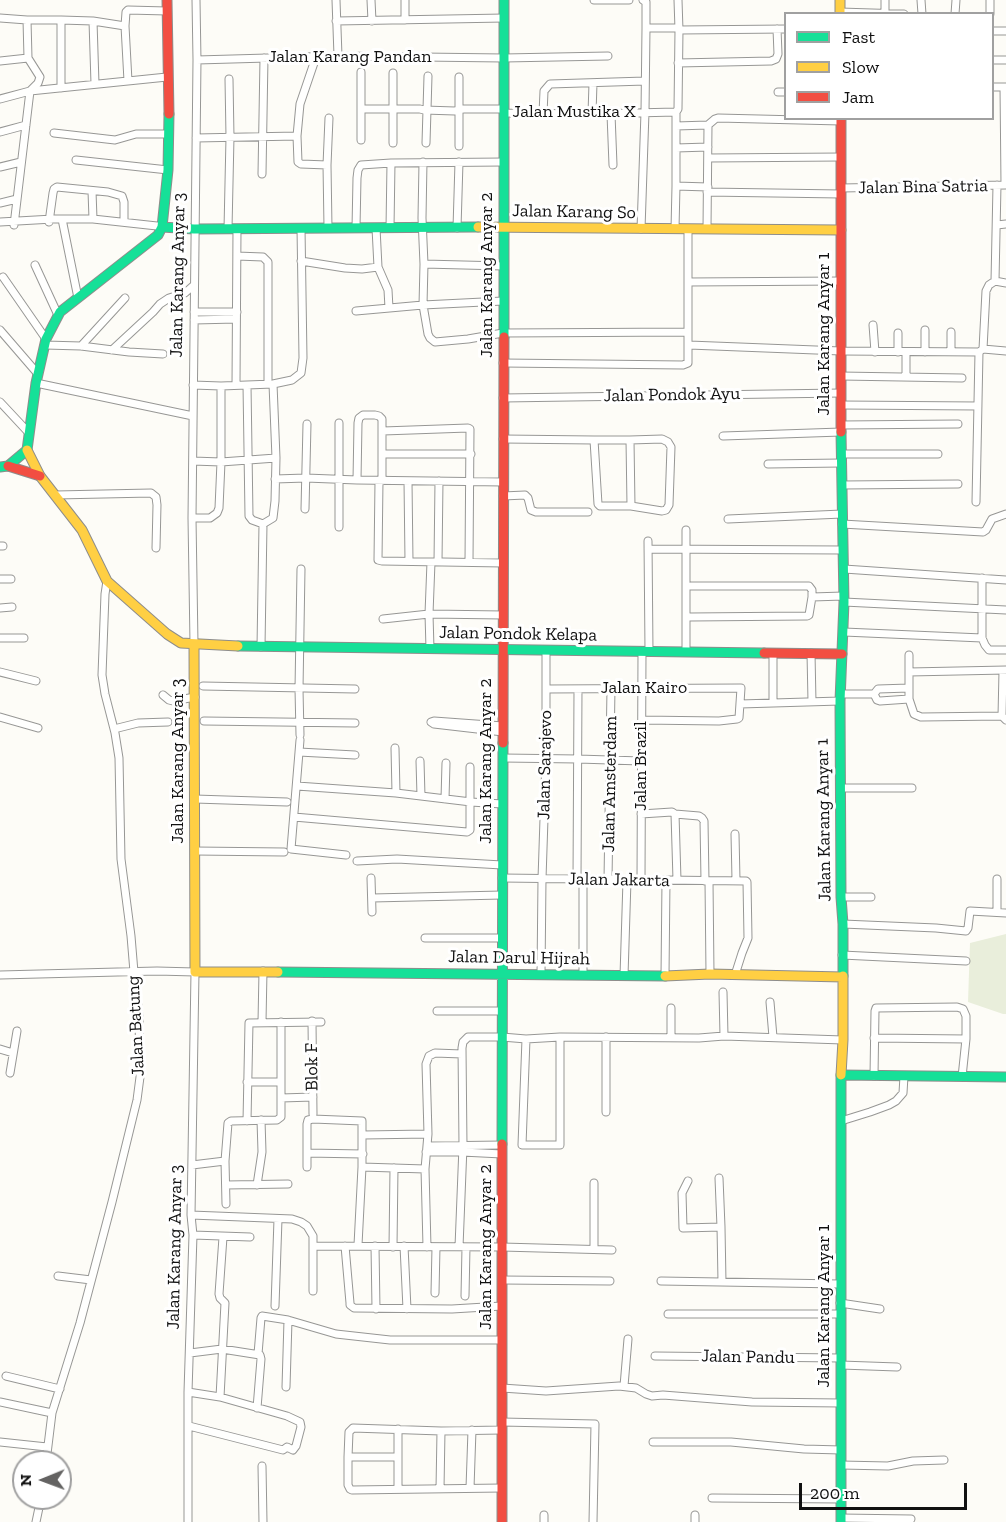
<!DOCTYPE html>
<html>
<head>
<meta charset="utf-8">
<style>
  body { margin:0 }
  #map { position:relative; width:1006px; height:1522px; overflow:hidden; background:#fdfcf7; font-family:"Zilla Slab",serif }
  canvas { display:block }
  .legend { position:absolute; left:784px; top:12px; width:210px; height:108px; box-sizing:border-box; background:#fff; border:2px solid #a0a0a0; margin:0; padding:8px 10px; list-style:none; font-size:18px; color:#111 }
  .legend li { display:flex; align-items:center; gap:12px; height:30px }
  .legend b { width:30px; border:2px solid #a0a0a0 }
  .north { position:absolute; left:12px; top:1450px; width:60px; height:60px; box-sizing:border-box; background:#fff; border:2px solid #a0a0a0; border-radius:50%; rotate:269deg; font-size:16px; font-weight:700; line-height:24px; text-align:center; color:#111 }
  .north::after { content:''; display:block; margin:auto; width:21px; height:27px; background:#646362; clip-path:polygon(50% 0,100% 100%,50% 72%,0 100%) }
  .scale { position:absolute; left:799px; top:1483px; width:168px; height:27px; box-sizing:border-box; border:3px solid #111; border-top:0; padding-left:8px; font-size:18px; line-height:21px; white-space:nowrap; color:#111; -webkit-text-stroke:4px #fff; paint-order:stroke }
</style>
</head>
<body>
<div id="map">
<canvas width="1006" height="1522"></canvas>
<ul class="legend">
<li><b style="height:8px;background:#16e098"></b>Fast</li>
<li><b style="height:8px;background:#ffcf43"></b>Slow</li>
<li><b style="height:8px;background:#f24e42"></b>Jam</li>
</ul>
<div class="north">N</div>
<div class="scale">200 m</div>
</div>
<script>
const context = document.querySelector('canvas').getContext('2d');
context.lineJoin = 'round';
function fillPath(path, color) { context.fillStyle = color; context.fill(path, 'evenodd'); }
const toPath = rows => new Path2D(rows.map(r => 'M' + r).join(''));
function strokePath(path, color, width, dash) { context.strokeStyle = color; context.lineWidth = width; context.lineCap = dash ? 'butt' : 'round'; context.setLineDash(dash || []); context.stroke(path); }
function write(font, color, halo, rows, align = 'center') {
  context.font = font + ' "Zilla Slab",serif'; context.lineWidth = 6; context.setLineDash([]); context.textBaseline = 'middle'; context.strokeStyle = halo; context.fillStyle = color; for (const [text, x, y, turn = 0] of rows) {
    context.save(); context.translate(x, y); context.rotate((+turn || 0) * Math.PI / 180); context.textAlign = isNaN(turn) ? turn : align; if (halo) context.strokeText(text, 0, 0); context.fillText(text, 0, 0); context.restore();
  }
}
fillPath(toPath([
  [1006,934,1006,1014,1003,1014,968,1002,970,943]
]), '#e9eedb');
const street = toPath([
  [336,0,338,56],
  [371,0,372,21],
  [405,0,405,20],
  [594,0,629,0],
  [921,0,922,14],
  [840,12,904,14],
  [885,13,885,0],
  [955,14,956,0],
  [990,14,990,0],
  [0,18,27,20,28,58,40,77,38,83,30,91],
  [27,20,61,20,93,21,125,26,126,12,128,10,167,11],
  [61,20,61,88],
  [93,21,95,84],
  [336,21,504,18],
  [125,26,128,81],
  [646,28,679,28],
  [679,30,786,29],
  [992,31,1006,31],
  [197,60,338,56,504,58,608,56],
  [992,60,1006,60],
  [0,61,28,58],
  [678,63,771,61,776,59,778,54,777,29],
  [459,77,459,146],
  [992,87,1006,87],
  [1004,87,1005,185],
  [30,91,167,77],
  [778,92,786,92],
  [0,99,30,91,14,225],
  [361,109,420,109,424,110,455,111,463,109,504,109],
  [504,113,592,114,676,112],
  [543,114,544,91,550,84,645,81],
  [592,114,593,83],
  [611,114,613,165],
  [676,126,708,125,715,119,718,118,841,121],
  [0,132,26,125],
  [54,133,115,140,136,134,169,134],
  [297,136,300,104,316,57],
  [196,138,297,136,298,162,301,164,327,165,329,118],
  [361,140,361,72],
  [393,143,393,73],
  [426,143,428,76],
  [676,148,708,147],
  [708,158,841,157],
  [76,160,168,170],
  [423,162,422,218,424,264,423,305,428,334,430,338,435,342,468,339,503,333,688,332,688,363,683,365,503,363],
  [327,165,328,228],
  [0,167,21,162],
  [262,174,264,58],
  [676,186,676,112,678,109,679,30,678,0],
  [841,188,1006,185],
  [92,191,93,219],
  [707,192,841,194],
  [0,203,17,199],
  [62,219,78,298],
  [0,222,53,219,93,219,157,226,162,227],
  [49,222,53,193,54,189,57,187,108,192,122,196,124,202,124,222],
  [997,225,1006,224],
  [356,228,357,178,358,170,361,165,391,163,504,162],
  [390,228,391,163],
  [457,228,459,162],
  [228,229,230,137,229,79],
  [641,229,645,112,646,28,646,2,643,0],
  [675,229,676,186,708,187],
  [707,229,708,125],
  [688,230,688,332],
  [237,256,263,257,268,262,268,384],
  [301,261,345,268,362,269,378,267,376,228],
  [424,264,503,266],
  [35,265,58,315],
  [378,267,388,290,389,308],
  [3,277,46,339],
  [995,281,997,185],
  [688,282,841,281],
  [356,311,423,305,503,301],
  [194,312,237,312],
  [194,320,236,319],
  [873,325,875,352],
  [0,330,38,374],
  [925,330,925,352],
  [45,345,81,346,129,352,163,354],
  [689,345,841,351,979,352],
  [81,346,125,298],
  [983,349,1006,351],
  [112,350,153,312,160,304,169,298,185,293,194,285],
  [898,352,898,333],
  [906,352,906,377],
  [951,352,951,332],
  [841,376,962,378],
  [36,383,193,416],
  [273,384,292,380,301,373,303,358,301,228],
  [193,385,221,386,273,384,276,458,275,501,273,518,263,524,261,647],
  [236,385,237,229],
  [247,385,249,516,252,520,263,524],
  [503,398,841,393],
  [0,402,29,433],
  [841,405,978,406],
  [841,425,958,424],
  [383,431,468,428,470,429,469,562],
  [723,436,841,432],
  [503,439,594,440,630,440,662,439,668,442,671,447,669,505,666,510,662,511,631,506,600,506,598,504,594,440],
  [630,440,631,506],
  [383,454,471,454],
  [841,454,938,454],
  [193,461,221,462,276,458],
  [768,464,841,463],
  [275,479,306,478,357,480,503,482],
  [357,480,358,423,359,418,363,415,375,415,379,416,382,419,382,481],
  [379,481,378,560,382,561,503,563],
  [408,481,409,561],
  [842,485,958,484],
  [56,495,151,493,156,497,157,505,156,548],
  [503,496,525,495,528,498,531,510,536,512,588,512],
  [976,502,979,352,983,349,986,291,989,285,995,281,1006,283],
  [305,509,307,424],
  [192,518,210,518,217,513,219,508,221,462,221,386],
  [728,519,842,514],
  [842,524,983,532,986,530,992,519,1006,514],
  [339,527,339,423],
  [648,541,649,651],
  [0,546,3,546],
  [648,549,843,550],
  [438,562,439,481],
  [844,569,1006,580],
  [982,578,982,638,985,645,989,650,1006,650],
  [0,579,11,579],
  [691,586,809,586,812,590,812,597],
  [844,602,1006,610],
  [0,608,12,607],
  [690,617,807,616,809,615,812,597,843,596],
  [383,619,429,614,503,615],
  [844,632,982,638],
  [0,638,24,638],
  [194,644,192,518,197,60,196,0],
  [430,649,429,614,431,562],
  [686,652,686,530],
  [811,653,812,702],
  [909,655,909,699,914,714,921,717,1002,716,1006,720],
  [0,672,36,681],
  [909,672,1006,670],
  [203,686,355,689],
  [546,689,741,688,739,718,737,719,719,721,642,720],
  [840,694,874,694,878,689,909,688],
  [874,694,877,700,880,701,909,699],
  [163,695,169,700,173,701,195,697],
  [773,703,773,654],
  [740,704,840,701],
  [1002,716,1003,671],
  [0,717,38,728],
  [204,721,355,723],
  [114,729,138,723,168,722],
  [503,732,434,724,431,722,434,721,503,726],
  [300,735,299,689,301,569],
  [300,740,291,849,346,855],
  [395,748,396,793],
  [299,752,355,755],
  [503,758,578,759,641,761],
  [420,761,421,796],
  [297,786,396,793,471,802,502,804],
  [840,788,912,788],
  [195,799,287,802],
  [445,799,446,763],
  [641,814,672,812,675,814,699,816,702,818,704,821,705,881],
  [675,814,677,880],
  [294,817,467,832,470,830,470,767],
  [735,834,736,880],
  [195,851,284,852],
  [357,861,397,859,502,865],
  [371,878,372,912],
  [502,878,746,881,747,882,748,938,742,953,735,975],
  [577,879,578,689],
  [583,879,583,975],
  [608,880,611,688],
  [641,880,642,652],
  [709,881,710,974],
  [841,897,871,897],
  [372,898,502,895],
  [997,912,997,879],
  [843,924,936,928,966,931,968,928,970,911,1006,913],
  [425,938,502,938],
  [842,955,966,961],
  [541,974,542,879,546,758,546,651],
  [0,975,157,971,195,972,191,1215,193,1235,188,1392,188,1522],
  [624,976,627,880],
  [665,976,666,880],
  [723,992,724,1036],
  [770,1002,773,1037],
  [437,1011,502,1011],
  [312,1021,313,1114],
  [262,1022,263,971],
  [606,1037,606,1112],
  [671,1037,671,1008],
  [874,1038,966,1039],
  [526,1039,522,1145,560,1145,560,1037],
  [0,1049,13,1053],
  [10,1073,17,1031],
  [874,1076,875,1011,876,1008,957,1007,963,1009,966,1016,966,1039,962,1077],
  [247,1082,280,1082],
  [281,1098,313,1097],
  [247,1121,249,1023,321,1022],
  [841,1121,870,1112,889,1105,896,1101,903,1093,904,1076],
  [363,1135,428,1134],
  [427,1146,502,1145],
  [426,1152,462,1152,502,1154],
  [307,1153,363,1154],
  [192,1165,225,1161],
  [307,1167,307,1124,308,1120,313,1119,362,1121,362,1167],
  [719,1178,721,1227],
  [688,1181,682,1193,683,1228,721,1227,722,1282],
  [226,1185,288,1184],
  [257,1185,262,1152,261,1120],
  [226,1204,225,1161,228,1123,231,1121,277,1120,281,1117,281,1022],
  [191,1215,292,1219,301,1222,307,1226,313,1236,313,1291],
  [193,1235,250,1237],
  [358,1245,362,1167,425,1169],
  [313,1246,502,1247,612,1250],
  [345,1246,350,1303,350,1305,354,1308,452,1309,502,1306],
  [375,1246,376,1309],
  [404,1246,407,1309],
  [393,1247,394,1168],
  [427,1247,425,1169,428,1134,426,1064,429,1056,435,1053,462,1054],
  [459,1247,463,1146,462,1048,463,1042,468,1037,502,1037,526,1039,560,1037,699,1038,724,1036,843,1040],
  [594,1249,594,1183],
  [58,1276,91,1280],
  [502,1280,610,1281],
  [661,1281,840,1284],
  [435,1293,436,1247],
  [465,1296,466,1247],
  [840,1303,880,1309],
  [275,1306,278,1219],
  [668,1314,840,1314],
  [190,1353,222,1349,260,1355,261,1359,257,1408],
  [258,1354,261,1318,262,1316,288,1320,336,1334,390,1340,502,1340],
  [655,1356,841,1358],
  [841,1365,897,1367],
  [6,1376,60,1389],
  [624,1386,628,1339],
  [286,1387,288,1320],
  [502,1388,546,1391,619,1386,636,1388,646,1394,652,1396,663,1395,752,1402,841,1403],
  [188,1392,220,1397,287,1416,300,1422,301,1427,296,1446,293,1450,287,1447,283,1450,189,1426],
  [220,1397,225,1303,220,1298,219,1294,223,1237],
  [0,1402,52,1413],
  [502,1422,595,1424,593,1522],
  [0,1442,47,1447],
  [653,1442,731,1442,804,1449,841,1450],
  [348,1457,398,1457],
  [46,1462,52,1413,80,1323,112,1202,137,1100,140,1077,139,1016,134,972,131,936,121,859,119,758,115,733,105,694,102,675,105,594,107,581],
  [841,1465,888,1466,913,1461,944,1460],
  [262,1466,263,1522],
  [470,1488,472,1430],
  [502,1488,352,1490,350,1489,348,1485,348,1457,349,1432,353,1428,441,1431,502,1430],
  [398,1489,398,1429],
  [440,1489,441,1431],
  [712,1498,841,1499],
  [544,1515,544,1522],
  [695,1515,695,1522],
  [841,1518,911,1519],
  [36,1522,41,1498]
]);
const fast = toPath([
  [162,227,194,229,478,227],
  [504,337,504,0],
  [841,432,844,602,840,701,841,897,843,924,843,976],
  [0,467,8,466,27,450,36,383,46,339,60,312,158,235,162,227,168,170,169,114],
  [238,646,764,653],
  [278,972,665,976],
  [502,1144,503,743],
  [841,1522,841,1075,1006,1077]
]);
const slow = toPath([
  [840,0,840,14],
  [478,227,841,230],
  [27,450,40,476,82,530,107,581,167,634,181,643,238,646],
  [194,644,195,972,278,972],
  [665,976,710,974,843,977],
  [841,1075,843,1040,843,976]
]);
const jam = toPath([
  [167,0,169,114],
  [841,118,841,432],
  [8,466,40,476],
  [764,653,842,654],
  [503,743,504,337],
  [502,1522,502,1144]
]);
strokePath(street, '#979795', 9);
strokePath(fast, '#8e8d8b', 11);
strokePath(slow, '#8e8d8b', 11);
strokePath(jam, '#8e8d8b', 11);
strokePath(street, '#fffffe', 7);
strokePath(fast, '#16e098', 9);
strokePath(slow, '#ffcf43', 9);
strokePath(jam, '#f24e42', 9);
write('18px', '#111', '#fff', [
  ["Jalan Karang Pandan",350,57],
  ["Jalan Mustika X",574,112],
  ["Jalan Bina Satria",923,187,-1],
  ["Jalan Karang So",574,212,1],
  ["Jalan Karang Anyar 3",178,275,-89],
  ["Jalan Karang Anyar 2",487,275,-90],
  ["Jalan Karang Anyar 1",824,334,-90],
  ["Jalan Pondok Ayu",672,395,-1],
  ["Jalan Pondok Kelapa",518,634,1],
  ["Jalan Kairo",644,688],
  ["Jalan Karang Anyar 3",178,761,-90],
  ["Jalan Karang Anyar 2",486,761,-90],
  ["Jalan Sarajevo",545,765,-89],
  ["Jalan Brazil",641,766,-90],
  ["Jalan Amsterdam",610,784,-89],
  ["Jalan Karang Anyar 1",824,820,-91],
  ["Jalan Jakarta",619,880,1],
  ["Jalan Darul Hijrah",519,958,1],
  ["Jalan Batung",136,1026,-93],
  ["Blok F",312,1067,-91],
  ["Jalan Karang Anyar 3",175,1247,-89],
  ["Jalan Karang Anyar 2",486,1247,-90],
  ["Jalan Karang Anyar 1",824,1306,-90],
  ["Jalan Pandu",748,1357,1]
]);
</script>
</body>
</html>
